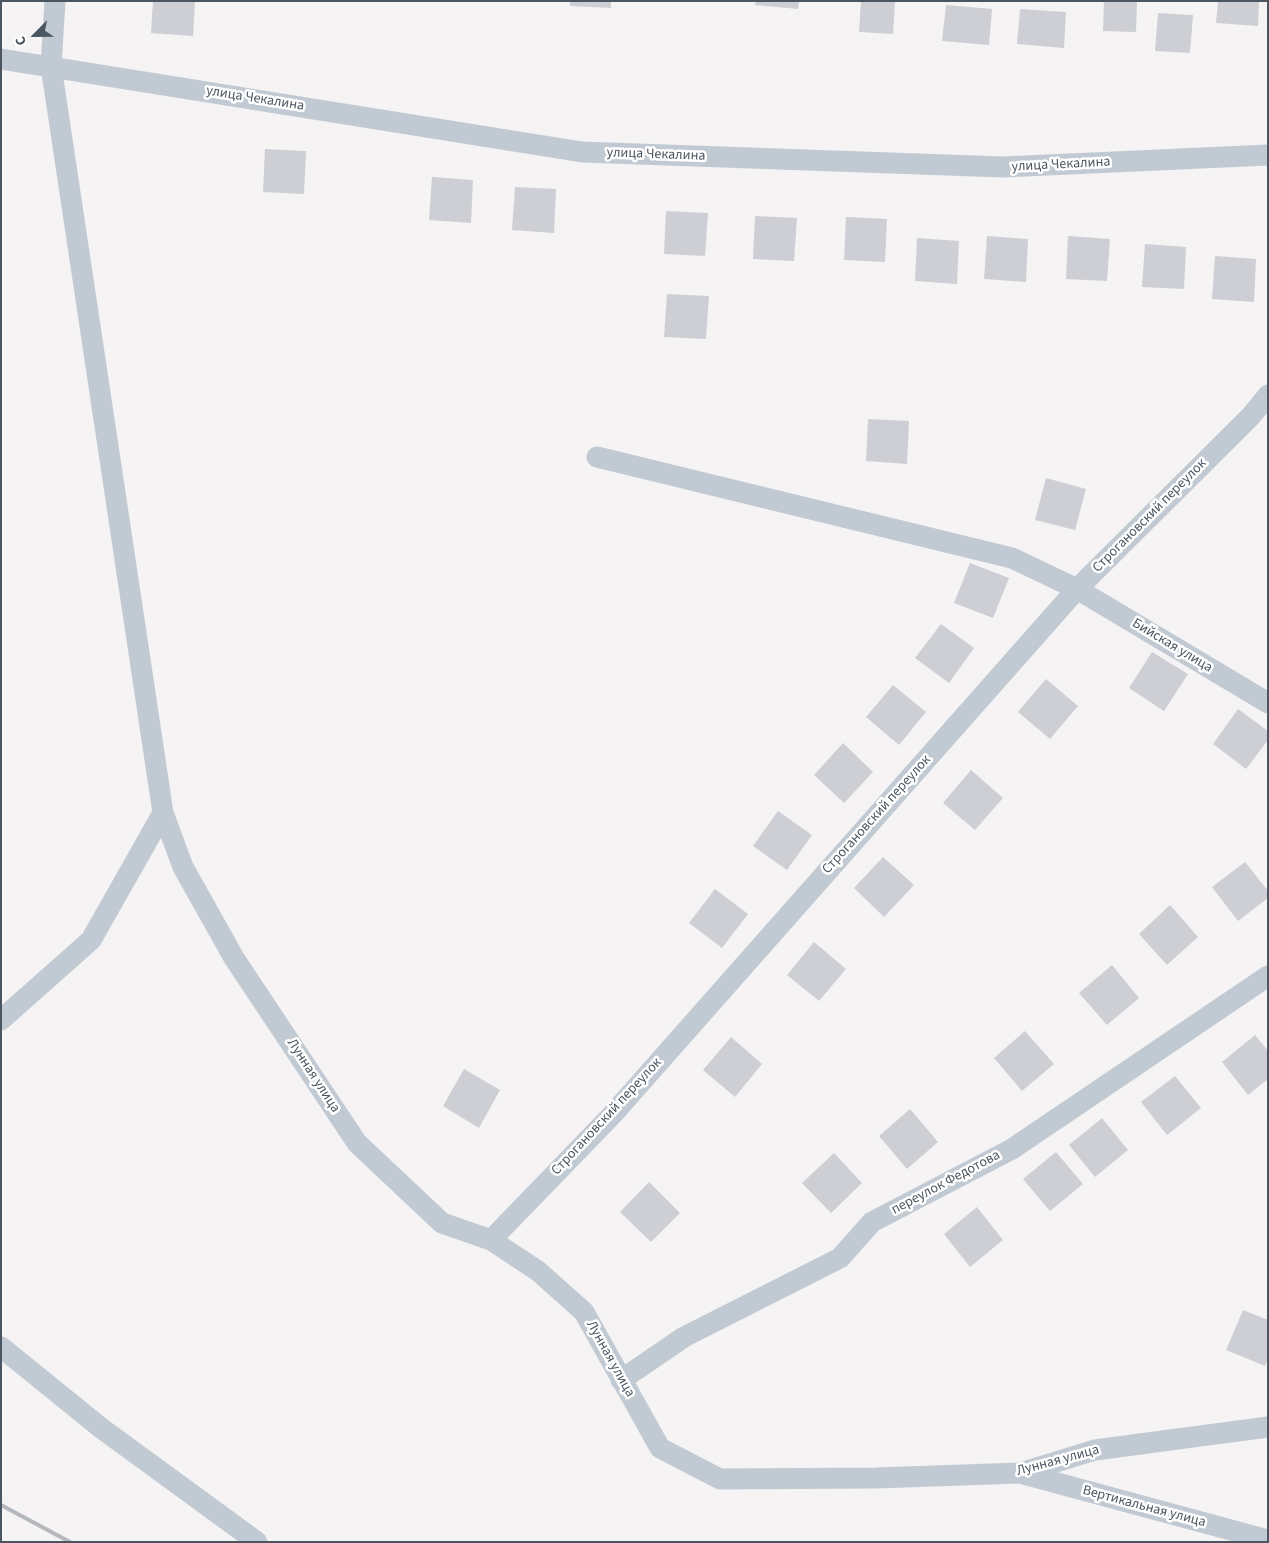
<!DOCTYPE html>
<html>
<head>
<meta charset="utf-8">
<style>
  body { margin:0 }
  #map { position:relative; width:1269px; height:1543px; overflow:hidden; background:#f5f3f3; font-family:"Source Sans 3",sans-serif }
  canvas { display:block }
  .frame { position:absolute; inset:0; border:2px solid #4a5661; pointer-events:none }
  .north { position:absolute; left:10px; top:10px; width:50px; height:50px; -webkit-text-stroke:4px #fff; paint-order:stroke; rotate:247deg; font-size:14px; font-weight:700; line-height:20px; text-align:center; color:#4a5661 }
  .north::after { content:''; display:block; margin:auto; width:18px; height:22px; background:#4a5661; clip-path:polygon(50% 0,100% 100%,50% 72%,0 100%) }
</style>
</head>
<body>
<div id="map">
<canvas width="1269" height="1543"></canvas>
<div class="frame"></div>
<div class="north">С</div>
</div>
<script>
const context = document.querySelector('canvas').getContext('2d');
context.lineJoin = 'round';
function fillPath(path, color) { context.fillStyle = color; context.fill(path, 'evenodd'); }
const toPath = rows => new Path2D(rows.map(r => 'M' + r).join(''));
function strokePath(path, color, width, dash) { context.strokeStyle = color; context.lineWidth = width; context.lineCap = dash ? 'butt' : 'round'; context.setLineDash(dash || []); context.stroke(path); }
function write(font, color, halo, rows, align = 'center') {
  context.font = font + ' "Source Sans 3",sans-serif'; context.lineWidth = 5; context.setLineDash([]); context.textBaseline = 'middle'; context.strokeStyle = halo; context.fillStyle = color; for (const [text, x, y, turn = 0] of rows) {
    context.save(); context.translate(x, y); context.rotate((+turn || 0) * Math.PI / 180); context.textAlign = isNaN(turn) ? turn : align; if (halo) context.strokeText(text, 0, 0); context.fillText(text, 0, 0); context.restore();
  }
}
fillPath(toPath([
  [153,1,195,1,193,36,151,33],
  [570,1,611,1,611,8,570,6],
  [756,1,799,1,798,9,755,5],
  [861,1,895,1,893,34,859,32],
  [1104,1,1137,1,1136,32,1103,31],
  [1218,1,1259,1,1258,26,1216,23],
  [946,5,992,9,989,45,942,41],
  [1020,9,1066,12,1064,48,1017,44],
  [1158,13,1193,15,1190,53,1155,51],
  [265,149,306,151,304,194,263,192],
  [432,177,473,180,471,223,429,220],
  [515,187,556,189,554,233,512,230],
  [666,211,708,213,705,256,664,254],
  [755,216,797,218,794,261,753,259],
  [846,217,887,219,885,262,844,260],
  [987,236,1028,239,1026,282,984,279],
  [1068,236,1110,239,1107,281,1066,279],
  [917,238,959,241,957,284,915,281],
  [1145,244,1186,247,1184,289,1142,287],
  [1215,256,1256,259,1254,302,1212,299],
  [667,294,709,296,706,339,664,337],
  [868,419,909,421,907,464,866,461],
  [1046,478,1086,489,1075,530,1035,520],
  [970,563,1009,578,993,618,954,603],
  [941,624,974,648,949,683,915,658],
  [1152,652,1188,674,1164,711,1129,688],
  [1046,679,1078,706,1050,739,1018,712],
  [893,685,926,712,899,745,866,717],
  [1238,709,1268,731,1268,740,1246,769,1213,744],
  [843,743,873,772,844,803,814,775],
  [971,770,1003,798,975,830,943,803],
  [778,811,812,835,787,870,753,846],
  [883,857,914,885,884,917,854,888],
  [1245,862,1268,891,1268,898,1238,921,1212,887],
  [715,889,748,914,722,948,689,923],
  [1170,905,1198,937,1167,965,1139,934],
  [814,942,846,969,819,1001,787,975],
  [1112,965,1139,998,1107,1025,1079,993],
  [1025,1031,1054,1064,1022,1091,994,1058],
  [1255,1035,1268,1051,1268,1079,1248,1095,1222,1062],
  [731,1037,762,1064,735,1097,703,1070],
  [464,1069,500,1090,479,1128,443,1106],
  [1175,1076,1201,1108,1167,1135,1141,1102],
  [910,1109,938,1142,907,1169,879,1136],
  [1102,1118,1128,1150,1095,1177,1069,1145],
  [1056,1152,1083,1184,1050,1211,1023,1179],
  [834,1153,862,1183,831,1213,802,1183],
  [649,1182,680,1213,651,1242,620,1212],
  [977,1207,1003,1240,970,1267,944,1234],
  [1243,1310,1268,1320,1268,1359,1265,1366,1226,1350]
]), '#cdcfd5');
strokePath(toPath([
  [1,59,582,152,1003,167,1268,155],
  [597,457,1012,558,1077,589,1268,703],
  [163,813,183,867,234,958,357,1143,442,1223,491,1240,538,1271,584,1312,660,1448,720,1479,876,1478,1020,1473,1095,1450,1268,1427],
  [1,1020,91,940,163,813,51,66,55,1],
  [491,1240,612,1115,1077,589,1251,416,1268,395],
  [1,1347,101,1428,257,1542],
  [621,1380,684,1337,840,1258,872,1222,1012,1149,1268,976],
  [1020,1473,1268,1540]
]), '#c1cad2', 21);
strokePath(toPath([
  [1,1505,70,1542]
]), '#b5b8bd', 4);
write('14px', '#4a5661', '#fff', [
  ["улица Чекалина",255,99,9],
  ["улица Чекалина",656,155,2],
  ["улица Чекалина",1061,165,-3],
  ["Строгановский переулок",1150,516,-45],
  ["Бийская улица",1172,646,31],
  ["Строгановский переулок",877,815,-48],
  ["Лунная улица",313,1076,57],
  ["Строгановский переулок",607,1117,-47],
  ["переулок Федотова",946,1183,-28],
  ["Лунная улица",610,1359,61],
  ["Лунная улица",1058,1461,-15],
  ["Вертикальная улица",1144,1507,15]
]);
</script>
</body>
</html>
